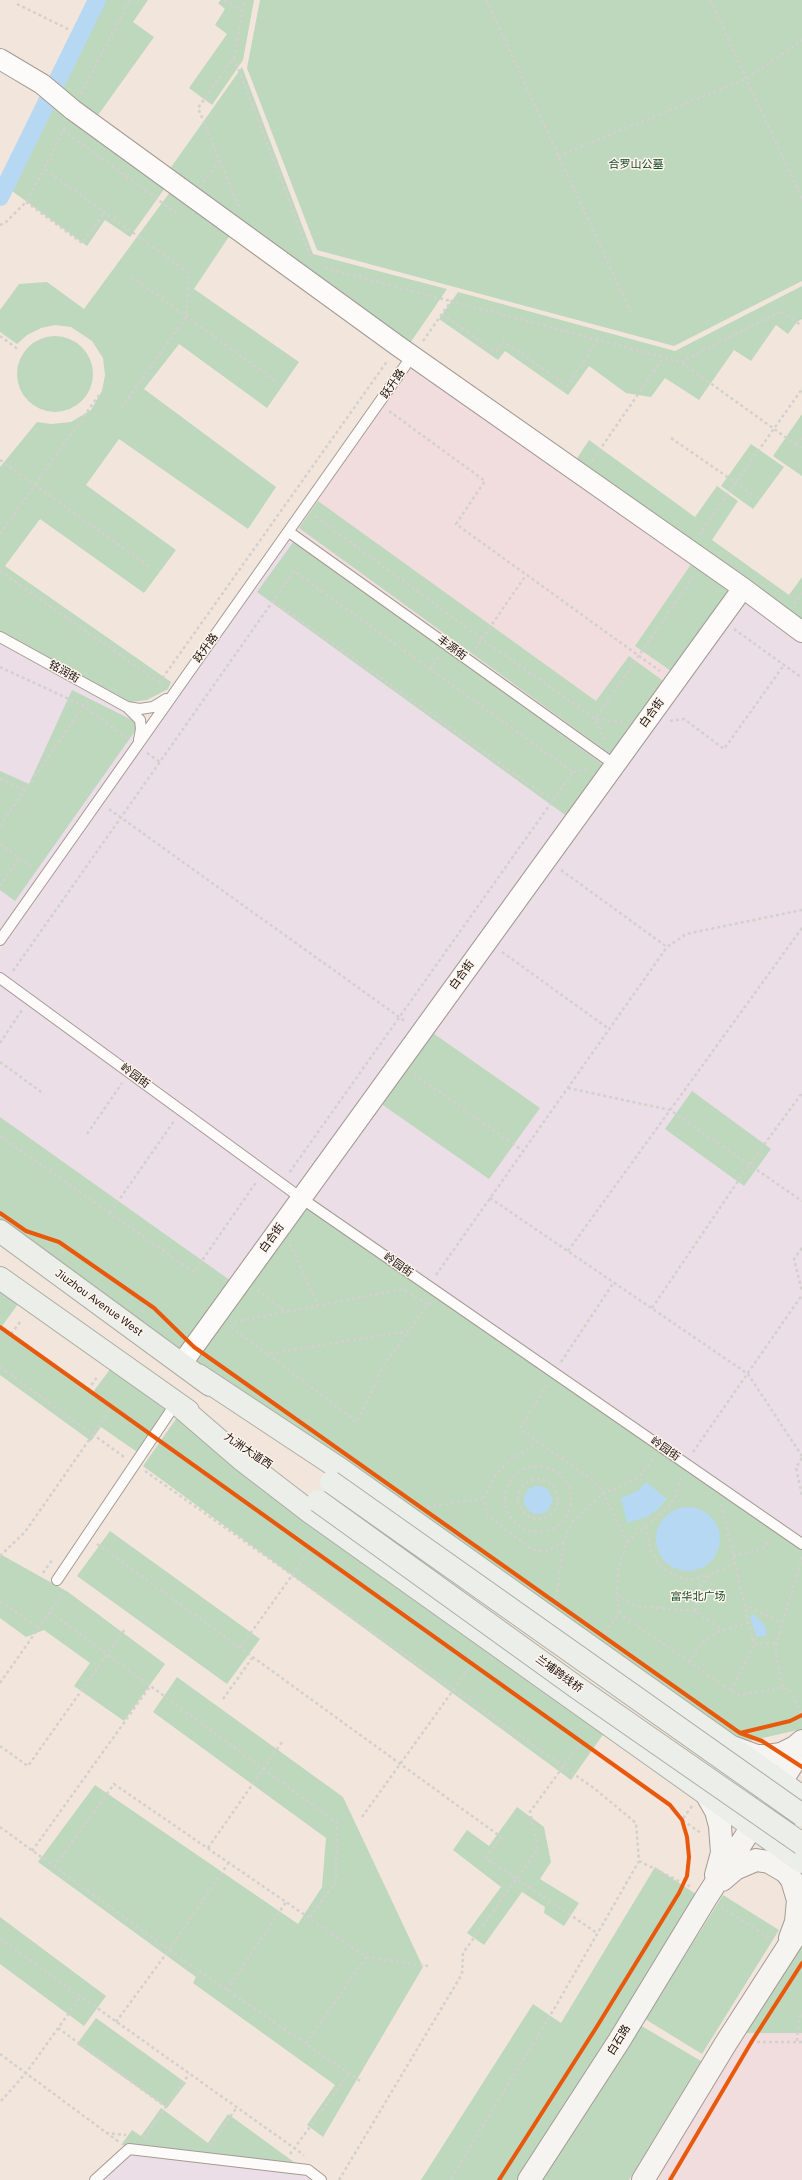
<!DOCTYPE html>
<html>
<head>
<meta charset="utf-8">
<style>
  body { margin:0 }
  canvas { display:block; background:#f2e5dc }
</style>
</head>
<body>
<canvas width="802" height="2180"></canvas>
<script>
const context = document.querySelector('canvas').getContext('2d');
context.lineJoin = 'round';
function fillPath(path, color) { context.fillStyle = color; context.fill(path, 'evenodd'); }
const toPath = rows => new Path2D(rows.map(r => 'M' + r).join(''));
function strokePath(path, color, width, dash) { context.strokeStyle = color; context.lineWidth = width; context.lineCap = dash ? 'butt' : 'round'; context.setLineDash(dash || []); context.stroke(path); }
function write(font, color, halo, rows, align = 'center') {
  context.font = font + ' "IBM Plex Sans","Noto Sans SC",sans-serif'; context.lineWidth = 3; context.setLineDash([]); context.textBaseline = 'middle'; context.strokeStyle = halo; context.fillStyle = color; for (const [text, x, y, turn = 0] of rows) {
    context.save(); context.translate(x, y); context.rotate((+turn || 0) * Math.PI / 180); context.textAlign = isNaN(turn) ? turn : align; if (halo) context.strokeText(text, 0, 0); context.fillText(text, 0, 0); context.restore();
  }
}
fillPath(toPath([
  [293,529,613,765,184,1358,0,1227,0,949],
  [743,590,802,633,802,1543,302,1198],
  [0,639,155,724,0,946],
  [129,2149,308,2170,321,2180,96,2180]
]), '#ebdee6');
fillPath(toPath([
  [412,358,741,588,614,762,294,528],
  [802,1926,802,2180,644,2180]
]), '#f1ddde');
fillPath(toPath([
  [103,0,148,0,133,22,154,37,96,118,58,91],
  [221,0,254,0,243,60,212,105,189,88,227,34,215,25,225,9,218,3],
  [260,0,802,0,802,281,674,346,317,250,247,68],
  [242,67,313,254,447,289,408,346,167,173],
  [52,104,165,188,130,237,105,220,87,246,8,188],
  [170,192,230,235,194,289,299,362,267,408,179,344,144,389,276,487,248,529,119,439,86,485,176,550,144,593,40,519,5,566,171,682,168,689,147,700,130,702,0,631,0,467,37,422,51,424,71,422,91,410,102,391,105,375,103,358,92,341,71,327,55,325,41,328,27,335,17,344,0,332,0,310,19,284,47,282,84,309],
  [802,286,802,319,797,322,788,334,776,325,751,361,734,350,699,400,665,378,651,397,626,393,589,366,568,395,505,351,498,360,439,319,458,292,675,351],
  '17 374a38 38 0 1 1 76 0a38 38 0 1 1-76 0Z',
  [802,414,802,476,773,456],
  [589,440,695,517,717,486,738,501,712,540,789,595,802,577,802,620,572,466],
  [751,444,784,467,753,509,721,486],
  [318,501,596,701,629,656,666,683,613,756,299,528],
  [294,541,605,766,568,817,257,592],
  [694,560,733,587,674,673,635,646],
  [72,690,140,724,15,901,0,890,0,771,29,784],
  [430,1031,540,1108,489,1179,380,1103],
  [692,1091,771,1149,744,1186,665,1129],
  [0,1117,231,1281,183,1350,0,1220],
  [302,1199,802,1545,802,1729,732,1745,185,1360],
  [0,1285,21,1300,2,1326,93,1392,114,1364,169,1404,137,1452,101,1427,91,1441,0,1375],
  [178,1416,607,1729,571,1780,143,1466],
  [110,1531,260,1639,227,1684,77,1576],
  [0,1554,68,1592,165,1664,124,1721,74,1686,90,1663,44,1630,26,1637,0,1618],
  [177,1677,343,1797,423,1967,323,2137,307,2125,335,2085,193,1983,196,1977,38,1862,95,1785,298,1924,322,1887,326,1838,153,1712],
  [517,1807,544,1827,551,1862,540,1879,579,1903,564,1926,544,1913,545,1907,522,1892,484,1945,467,1933,501,1887,453,1850,467,1830,489,1846],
  [655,1867,702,1898,522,2180,421,2180,533,2004,561,2023],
  [723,1895,779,1930,702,2054,645,2019],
  [0,1917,106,1996,84,2026,0,1964],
  [802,1943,802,2033,743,2033],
  [96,2018,186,2083,167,2108,77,2044],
  [640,2025,701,2061,629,2180,541,2180],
  [161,2108,208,2143,228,2114,298,2165,121,2145,132,2130,141,2136]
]), '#bdd8bd');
fillPath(toPath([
  [646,1482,667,1499,658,1509,647,1517,627,1523,621,1498,639,1490],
  '524 1500a14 14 0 1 1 28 0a14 14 0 1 1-28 0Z',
  '656 1539a32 32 0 1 1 64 0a32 32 0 1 1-64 0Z',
  [753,1614,765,1625,767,1634,764,1637,756,1636,750,1617]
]), '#b6d8f2');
strokePath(toPath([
  [0,197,97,0]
]), '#b6d8f2', 18);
const service = toPath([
  [289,532,615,765],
  [0,637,127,707],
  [139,740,141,729,140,720,127,707,140,709,153,707,166,699],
  [0,940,412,356],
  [0,978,301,1198,802,1544],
  [57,1580,176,1403],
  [95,2180,129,2149,308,2170,321,2180]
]);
const minor = toPath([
  [0,59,42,84,73,110,398,346,743,588,802,632],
  [182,1363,743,588]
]);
const secondary = toPath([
  [735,1748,757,1756,767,1756,781,1754,795,1747,802,1741],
  [707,1795,716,1811,720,1826,722,1853,716,1875],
  [722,1880,735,1869,756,1860,769,1862,786,1872,792,1880,798,1900,796,1922,790,1938],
  [529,2180,619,2041,706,1898,802,1749],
  [643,2180,726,2043,802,1925]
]);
const primary = toPath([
  [0,1231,210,1385],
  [0,1278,188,1411],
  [198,1375,340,1469,802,1797],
  [176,1403,241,1459,310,1512,802,1862]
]);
strokePath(service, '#a49b94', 12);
strokePath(minor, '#a49b94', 22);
strokePath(secondary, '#a49b94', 24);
strokePath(primary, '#acada3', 24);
strokePath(toPath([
  [224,0,243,13],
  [486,0,631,312],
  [710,0,802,199],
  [17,4,70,30],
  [234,58,312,260],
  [81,94,130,0],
  [65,127,44,169,189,273,186,317,120,410],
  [63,130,179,215],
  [558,156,746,79,802,40],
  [203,182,220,160],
  [26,202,82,243,105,212],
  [239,207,198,108,234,57,245,0],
  [0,225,5,223,26,202,44,169],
  [324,268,451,301],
  [132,277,277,382],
  [442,314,496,352,503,341,567,386,598,340],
  [0,336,19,350],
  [423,341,451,301,681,362,802,449],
  [681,362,781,311,802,326],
  [389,411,485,481,456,524,660,671],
  [671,438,755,496],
  [796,445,802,436],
  [0,460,150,567],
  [592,461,663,358],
  [315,516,482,639,595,719,694,576],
  [0,534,99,395],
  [699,535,802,389],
  [0,571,160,683],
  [273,601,553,801],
  [794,604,802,593],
  [734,629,802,678],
  [475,649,526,575],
  [0,667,84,706,127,738],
  [430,669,440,655],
  [159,683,388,360],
  [670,721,684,719,724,749,784,665],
  [604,740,595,719,623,722],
  [147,753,160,762],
  [573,772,589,769],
  [0,779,25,790],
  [109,809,406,1022],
  [0,826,88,700],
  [0,844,34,869],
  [561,870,667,947],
  [0,886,19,858],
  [502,952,609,1029],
  [13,971,294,571,573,772,289,1173],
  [0,1043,22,1010],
  [0,1062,44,1094],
  [414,1074,523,1151],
  [568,1088,670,1110,802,1201],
  [87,1134,122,1083],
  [0,1136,194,1272,257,1181],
  [490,1198,748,1374,802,1456],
  [110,1213,174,1121],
  [290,1244,318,1305],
  [802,1248,794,1259,802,1292],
  [568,1251,802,928],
  [62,1254,66,1247],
  [436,1275,667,947,686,934,802,910],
  [257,1290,285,1311],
  [652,1308,749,1165,802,1093],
  [142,1312,147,1304],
  [234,1322,403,1289,428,1305],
  [231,1327,267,1354,409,1331,430,1302],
  [11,1334,20,1322],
  [268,1354,357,1422,385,1363,409,1331],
  [561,1362,614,1282],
  [0,1367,124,1457],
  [547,1385,520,1429,599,1485,628,1543],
  [88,1390,97,1377],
  [538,1441,527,1450,510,1460,495,1476,484,1498,487,1515,531,1549,545,1552,564,1542],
  [693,1452,802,1295],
  [802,1458,796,1468,802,1495],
  '505 1499a33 33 0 1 1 66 0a33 33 0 1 1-66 0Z',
  [145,1471,595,1789,636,1823,639,1861,557,2004,450,2180],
  '518 1499a20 20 0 1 1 40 0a20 20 0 1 1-40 0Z',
  [721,1504,754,1644,776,1643],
  [427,1507,484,1498],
  [646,1526,651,1552,659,1565,673,1575,689,1580,709,1575],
  [97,1544,501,1837,486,1858,597,1933],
  [0,1556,25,1532,112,1407],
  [733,1556,763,1549,770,1539],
  [43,1573,52,1560],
  [617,1595,636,1606,695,1611,722,1630],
  [556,1598,564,1542,571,1523,603,1493,616,1489,640,1476,655,1457],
  [0,1601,39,1628],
  [744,1604,782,1623],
  [695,1611,699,1588,709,1575,735,1563],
  [50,1612,337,1823,336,1882,309,1918],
  [619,1613,617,1595,618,1570,626,1545,637,1533,668,1508,677,1494,681,1476],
  [605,1633,619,1613,737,1695,783,1688,775,1649,802,1557],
  [240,1648,311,1549],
  [689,1662,702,1643,717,1632,749,1622],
  [0,1683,61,1596,60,1593],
  [783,1688,791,1692,802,1715],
  [731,1691,754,1644],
  [223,1699,253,1657],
  [0,1746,28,1766,125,1629],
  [692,1806,682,1820,701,1833],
  [362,1817,472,1664],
  [0,1827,169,1950,229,1862],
  [208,1848,282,1742],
  [32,1851,151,1685],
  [639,1861,691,1887],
  [54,1867,114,1784,366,1957,306,2044],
  [721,1907,771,1939],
  [0,1939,304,2155],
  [366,1957,428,1966],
  [227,1990,286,1902],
  [116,2022,169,1950,360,2081],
  [58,2028,166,2107],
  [797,2041,798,2023,802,2011],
  [751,2042,802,2042],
  [0,2054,119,2142],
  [1,2101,26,2073,81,1996],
  [106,2133,126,2135],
  [144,2138,189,2074],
  [210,2146,237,2107],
  [290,2154,349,2074],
  [339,2180,462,1974,463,1953,538,1849,530,1812,581,1742]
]), '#d3d0ce', 2.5, [3, 3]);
strokePath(service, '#fdfbfa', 10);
strokePath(minor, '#fdfbfa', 20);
strokePath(secondary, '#f5f4f1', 22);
strokePath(primary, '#ebeee9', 22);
const primaryBridge = toPath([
  [331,1482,802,1815],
  [318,1501,579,1689,802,1844]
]);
strokePath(primaryBridge, '#acada3', 24, []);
strokePath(primaryBridge, '#ebeee9', 22);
strokePath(toPath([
  [0,1213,26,1231,59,1242,154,1308,194,1347,740,1733,762,1741,802,1767],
  [0,1327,670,1805,682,1820,687,1837,689,1857,687,1876,679,1893,596,2028,499,2180],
  [740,1733,790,1721,802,1715],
  [670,2180,752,2041,802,1963]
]), '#e8590c', 4);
write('11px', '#134a2a', '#fef4ed', [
  ["合罗山公墓",636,165],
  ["富华北广场",698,1597]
]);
write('11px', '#150d08', '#fef4ed', [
  ["跃升路",393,384,-55],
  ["跃升路",206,648,-54],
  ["丰源街",452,648,36],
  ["铭润街",64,672,29],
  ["白合街",652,713,-54],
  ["白合街",462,975,-54],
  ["岭园街",135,1076,36],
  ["白合街",272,1238,-54],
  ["岭园街",398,1265,35],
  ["Jiuzhou Avenue West",99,1303,36],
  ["岭园街",665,1449,35],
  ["九洲大道西",248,1451,34],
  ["兰埔跨线桥",559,1674,36],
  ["白石路",619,2040,-58]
]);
</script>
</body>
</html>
